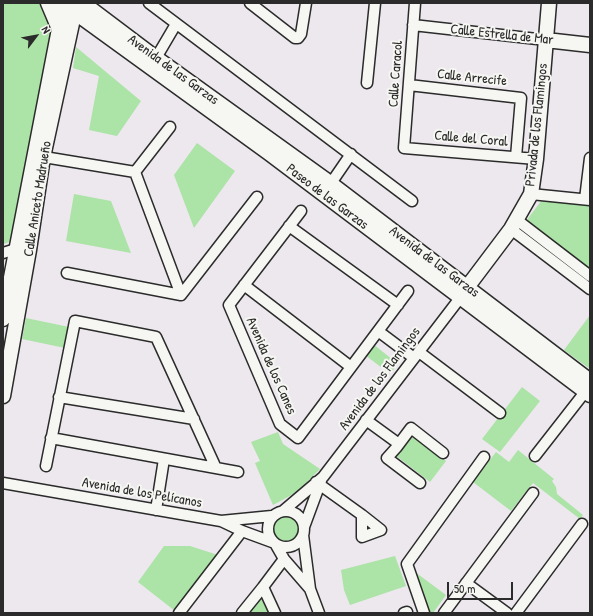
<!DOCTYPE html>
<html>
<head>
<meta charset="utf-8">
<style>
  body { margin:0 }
  #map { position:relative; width:593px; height:616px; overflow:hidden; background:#ece8ee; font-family:"Patrick Hand",sans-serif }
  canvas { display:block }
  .frame { position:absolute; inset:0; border:4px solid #2b2b2b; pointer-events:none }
  .north { position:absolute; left:16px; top:16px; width:40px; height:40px; -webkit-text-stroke:3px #f6f6f2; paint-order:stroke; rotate:58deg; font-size:11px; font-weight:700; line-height:16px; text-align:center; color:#2b2b2b }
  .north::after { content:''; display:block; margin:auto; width:14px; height:18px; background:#2b2b2b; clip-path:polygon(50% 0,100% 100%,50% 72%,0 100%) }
  .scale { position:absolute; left:447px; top:582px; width:66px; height:18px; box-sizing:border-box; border:2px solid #2b2b2b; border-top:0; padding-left:5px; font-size:12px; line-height:14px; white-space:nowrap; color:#2b2b2b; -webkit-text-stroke:3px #f6f6f2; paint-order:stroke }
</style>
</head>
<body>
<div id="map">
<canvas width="593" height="616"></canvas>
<div class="frame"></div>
<div class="north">N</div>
<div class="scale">50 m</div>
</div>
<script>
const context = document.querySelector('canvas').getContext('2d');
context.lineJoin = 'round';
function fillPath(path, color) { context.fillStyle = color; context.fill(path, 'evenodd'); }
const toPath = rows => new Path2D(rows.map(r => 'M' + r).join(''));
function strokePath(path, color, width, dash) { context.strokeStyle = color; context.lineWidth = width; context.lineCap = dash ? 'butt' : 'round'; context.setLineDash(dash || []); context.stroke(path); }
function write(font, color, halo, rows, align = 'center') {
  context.font = font + ' "Patrick Hand",sans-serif'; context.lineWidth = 4; context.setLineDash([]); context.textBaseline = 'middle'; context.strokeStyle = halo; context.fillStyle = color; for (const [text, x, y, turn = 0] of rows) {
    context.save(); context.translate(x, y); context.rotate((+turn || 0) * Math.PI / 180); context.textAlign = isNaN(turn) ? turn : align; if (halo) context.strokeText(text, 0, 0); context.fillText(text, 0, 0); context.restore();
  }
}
fillPath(toPath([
  [3,3,43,3,50,24,51,45,13,241,3,244],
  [76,47,141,101,117,136,89,130,99,76,73,68],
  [197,143,235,171,194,228,174,175],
  [74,194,111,201,131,253,66,241],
  [542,200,590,205,590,269,526,221],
  [590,315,590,369,564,350],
  [26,318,69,327,65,348,22,339],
  [373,344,398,364,390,374,365,355],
  [522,387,540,401,500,452,482,439],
  [278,432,283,444,320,469,297,492,273,505,255,463,260,461,251,442],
  [411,434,446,461,430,482,395,455],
  [518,450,554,479,552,481,556,487,557,494,583,515,580,519,533,483,511,511,473,482,496,452,509,462],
  '274 529a12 12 0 1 1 24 0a12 12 0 1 1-24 0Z',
  [164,546,190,546,218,555,175,611,138,582],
  [395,556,406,586,350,605,344,590,341,570],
  [411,569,446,595,433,613,428,613],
  [262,594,271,613,247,613]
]), '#ace3a6');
const street = toPath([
  [149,3,412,201],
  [250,3,295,38,298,38,301,34,306,3],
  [415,3,404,148,536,159],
  [413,25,546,40],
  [156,58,176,24],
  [367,83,375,3],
  [409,85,521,98,516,157],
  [38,156,135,172],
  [135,172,170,127],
  [327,189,351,154],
  [531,194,590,200],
  [585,199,590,158],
  [301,211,229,305,280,424,298,438,408,291],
  [517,220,590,276],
  [289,226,398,305],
  [511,229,590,289],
  [3,253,16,249,22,250],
  [67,273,181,295,135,172],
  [244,285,351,367],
  [181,295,257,197],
  [378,331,414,358],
  [419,352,500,413],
  [59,397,194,419],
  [366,420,399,444],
  [51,438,238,472],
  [535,456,585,392],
  [46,466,75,321,156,337,216,468],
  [316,482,362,515,381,530,362,537,362,515],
  [3,483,221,521,242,531,272,542],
  [420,483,387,458,396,448,411,428,443,453],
  [156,510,164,459],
  '268 529a18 18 0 1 1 36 0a18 18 0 1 1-36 0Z',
  [283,511,323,477,460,298],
  [221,521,272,516],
  [304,527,321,481],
  [303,535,310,589],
  [276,545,284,559,310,589,319,613],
  [466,583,507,613],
  [179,613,242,531],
  [242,613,263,587],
  [275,613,263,587,284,559],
  [404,613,407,612],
  [424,613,407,564,484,457],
  [444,613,533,493],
  [516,613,582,524]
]);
const secondary = toPath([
  [48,3,59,29],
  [62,3,269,153,590,395],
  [83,3,156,58,330,183,590,381],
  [546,40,590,45],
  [462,294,511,229,531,194,536,159,549,3],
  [3,319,64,3],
  [3,396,29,250,43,157,76,5]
]);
strokePath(street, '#2b2b2b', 13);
strokePath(secondary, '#2b2b2b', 17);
strokePath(street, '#f6f6f2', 10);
strokePath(secondary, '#f6f6f2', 14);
write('14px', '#2b2b2b', '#f6f6f2', [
  ["Calle Estrella de Mar",502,35,6],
  ["Avenida de las Garzas",173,70,36],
  ["Calle Caracol",396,74,-86],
  ["Calle Arrecife",472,78,6],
  ["Privada de los Flamingos",537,125,-84],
  ["Calle del Coral",471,139,5],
  ["Paseo de las Garzas",327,197,37],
  ["Calle Aniceto Madrueño",38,199,-81],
  ["Avenida de las Garzas",434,262,37],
  ["Avenida de los Canes",271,366,66],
  ["Avenida de los Flamingos",380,379,-53],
  ["Avenida de los Pelícanos",142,493,10]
]);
</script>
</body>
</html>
